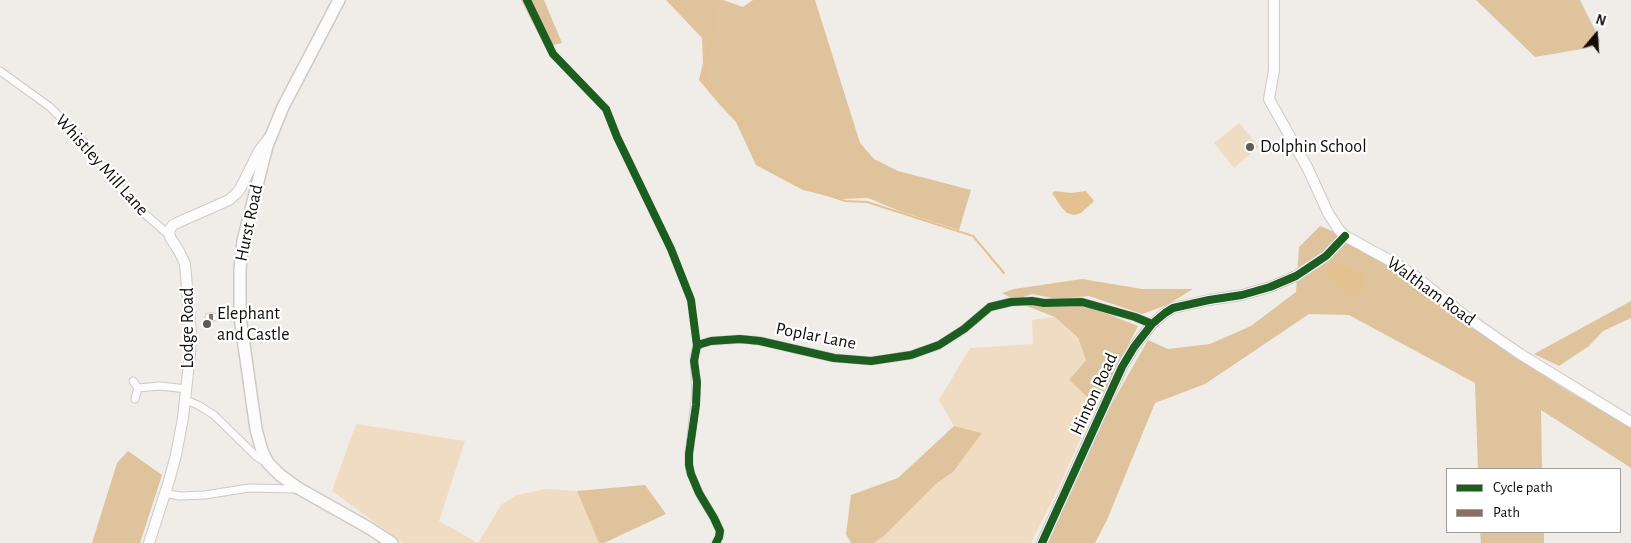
<!DOCTYPE html>
<html>
<head>
<meta charset="utf-8">
<style>
  body { margin:0 }
  #map { position:relative; width:1631px; height:543px; overflow:hidden; background:#f0ece8; font-family:"Alegreya Sans",sans-serif }
  canvas { display:block }
  .legend { position:absolute; left:1446px; top:468px; width:175px; height:65px; box-sizing:border-box; background:#fff; border:1px solid #9f9e9d; margin:0; padding:6px 9px; list-style:none; font-size:15px; color:#0e0c09 }
  .legend li { display:flex; align-items:center; gap:10px; height:25px }
  .legend b { width:25px; border:1px solid #9f9e9d }
  .north { position:absolute; left:1571px; top:10px; width:50px; height:50px; -webkit-text-stroke:4px #fff; paint-order:stroke; rotate:18deg; font-size:14px; font-weight:700; line-height:20px; text-align:center; color:#0e0c09 }
  .north::after { content:''; display:block; margin:auto; width:18px; height:22px; background:#0e0c09; clip-path:polygon(50% 0,100% 100%,50% 72%,0 100%) }
</style>
</head>
<body>
<div id="map">
<canvas width="1631" height="543"></canvas>
<ul class="legend">
<li><b style="height:6px;background:#1b5e20"></b>Cycle path</li>
<li><b style="height:6px;background:#8d6e63"></b>Path</li>
</ul>
<div class="north">N</div>
</div>
<script>
const context = document.querySelector('canvas').getContext('2d');
context.lineJoin = 'round';
function fillPath(path, color) { context.fillStyle = color; context.fill(path, 'evenodd'); }
const toPath = rows => new Path2D(rows.map(r => 'M' + r).join(''));
function strokePath(path, color, width, dash) { context.strokeStyle = color; context.lineWidth = width; context.lineCap = dash ? 'butt' : 'round'; context.setLineDash(dash || []); context.stroke(path); }
function write(font, color, halo, rows, align = 'center') {
  context.font = font + ' "Alegreya Sans",sans-serif'; context.lineWidth = 4.5; context.setLineDash([]); context.textBaseline = 'middle'; context.strokeStyle = halo; context.fillStyle = color; for (const [text, x, y, turn = 0] of rows) {
    context.save(); context.translate(x, y); context.rotate((+turn || 0) * Math.PI / 180); context.textAlign = isNaN(turn) ? turn : align; if (halo) context.strokeText(text, 0, 0); context.fillText(text, 0, 0); context.restore();
  }
}
fillPath(toPath([
  [1239,123,1259,147,1234,168,1214,143],
  [1055,317,1078,339,1086,360,1069,380,1096,405,1057,491,1031,543,874,543,885,535,937,483,953,472,982,433,954,426,939,400,970,348,1033,344,1032,320],
  [356,424,465,441,439,521,478,543,403,543,332,491],
  [546,489,577,491,599,543,478,543,502,504,517,495]
]), '#f0dcc2');
fillPath(toPath([
  [521,0,544,0,562,43,545,47],
  [666,0,723,0,743,7,753,0,815,0,860,143,874,159,898,171,971,190,959,230,902,212,868,198,840,199,803,190,756,165,736,122,720,105,699,80,703,63,702,38],
  [1476,0,1580,0,1600,40,1599,46,1535,57],
  [1320,226,1354,240,1476,330,1560,386,1631,428,1631,468,1541,410,1542,469,1478,469,1475,383,1349,315,1309,314,1205,384,1155,403,1107,520,1095,543,1046,543,1110,407,1148,340,1168,349,1210,344,1251,326,1296,292,1299,247],
  [1082,279,1142,289,1193,289,1167,305,1142,314,1089,296,1057,299,1032,294,1015,300,1002,293,1014,289],
  [1631,301,1631,318,1603,331,1589,346,1559,366,1534,354],
  [1024,305,1071,305,1087,306,1138,326,1117,367,1096,405,1069,380,1086,360,1078,338,1055,317],
  [954,426,982,433,953,472,937,483,885,535,874,543,851,543,846,534,851,495,898,478],
  [128,451,162,475,140,543,92,543,117,463],
  [645,485,666,514,604,543,599,543,577,491],
  [1480,532,1544,532,1544,543,1481,543]
]), '#dec39c');
fillPath(toPath([
  [1055,191,1071,193,1086,191,1094,201,1081,213,1074,215,1067,213,1062,208,1052,193],
  [1336,264,1363,273,1366,278,1365,289,1355,295,1346,294,1326,278,1327,267]
]), '#e4c191');
strokePath(toPath([
  [706,0,714,14,713,33,706,62,705,81,735,116,750,138,762,166,801,186,845,201,867,202,973,236,1004,273]
]), '#e4c191', 2);
const street = toPath([
  [0,71,50,107,79,136,128,199,170,236],
  [209,317,213,317],
  [133,381,138,388,160,386,187,389],
  [135,399,138,388],
  [185,400,198,405,214,415,257,457,267,463],
  [165,493,179,496,205,495,249,488,295,489,298,488],
  [716,543,719,537,720,531,714,518,699,493,691,474,689,465,689,454,696,393,694,356,697,346,701,344,711,341,740,339,760,341,834,358,871,361,911,355,939,345,964,329,990,307,1011,302,1032,301,1044,303,1082,302,1135,317,1152,324]
]);
const secondary = toPath([
  [1274,0,1274,70,1269,99,1308,169,1328,213,1339,230,1345,236,1398,265,1416,277,1465,316,1520,354,1631,422],
  [149,543,169,481,176,455,183,418,190,354,191,333,185,264,179,251,171,239,169,234,170,229,173,225,179,222,220,204,229,200,237,193,240,189,259,151,269,138],
  [1042,543,1122,367,1134,347,1152,324,1165,313,1173,308,1209,300,1242,295,1270,287,1296,276,1326,256,1345,236]
]);
const primary = toPath([
  [339,0,283,107,267,146,243,241,240,269,240,317,256,429,262,451,268,463,280,475,298,488,369,528,392,543]
]);
strokePath(street, '#cdcac7', 9);
strokePath(secondary, '#cdcac7', 12);
strokePath(primary, '#cdcac7', 14);
strokePath(street, '#fdfcfc', 7);
strokePath(secondary, '#fdfcfc', 10);
strokePath(primary, '#fdfcfc', 11);
strokePath(toPath([
  [209,317,213,317]
]), '#8d6e63', 6, [12, 6]);
strokePath(toPath([
  [527,0,553,54,606,109,617,137,671,249,691,300,697,346,694,361,697,382,696,405,689,454,689,465,691,474,699,493,714,518,720,531,719,537,716,543],
  [697,346,701,344,711,341,740,339,760,341,834,358,871,361,911,355,939,345,964,329,990,307,1011,302,1032,301,1044,303,1082,302,1135,317,1152,324],
  [1042,543,1122,367,1134,347,1152,324,1165,313,1173,308,1209,300,1242,295,1270,287,1296,276,1326,256,1345,236]
]), '#1b5e20', 8);
for (const [x, y, r, color] of [
  [1250,147,5,"#5d5a57"],
  [207,324,5,"#5d5a57"]
]) { const dot = new Path2D(); dot.arc(x, y, r, 0, 2 * Math.PI); context.fillStyle = color; context.fill(dot); strokePath(dot, '#fff', 2); }
write('18px', '#0e0c09', '#fff', [
  ["Dolphin School",1260,147],
  ["Elephant",217,314],
  ["and Castle",217,335]
], 'left');
write('18px', '#0e0c09', '#fff', [
  ["Whistley Mill Lane",102,165,48],
  ["Hurst Road",249,223,-78],
  ["Waltham Road",1431,291,36],
  ["Lodge Road",188,328,-90],
  ["Poplar Lane",816,336,11],
  ["Hinton Road",1094,394,-65]
]);
</script>
</body>
</html>
